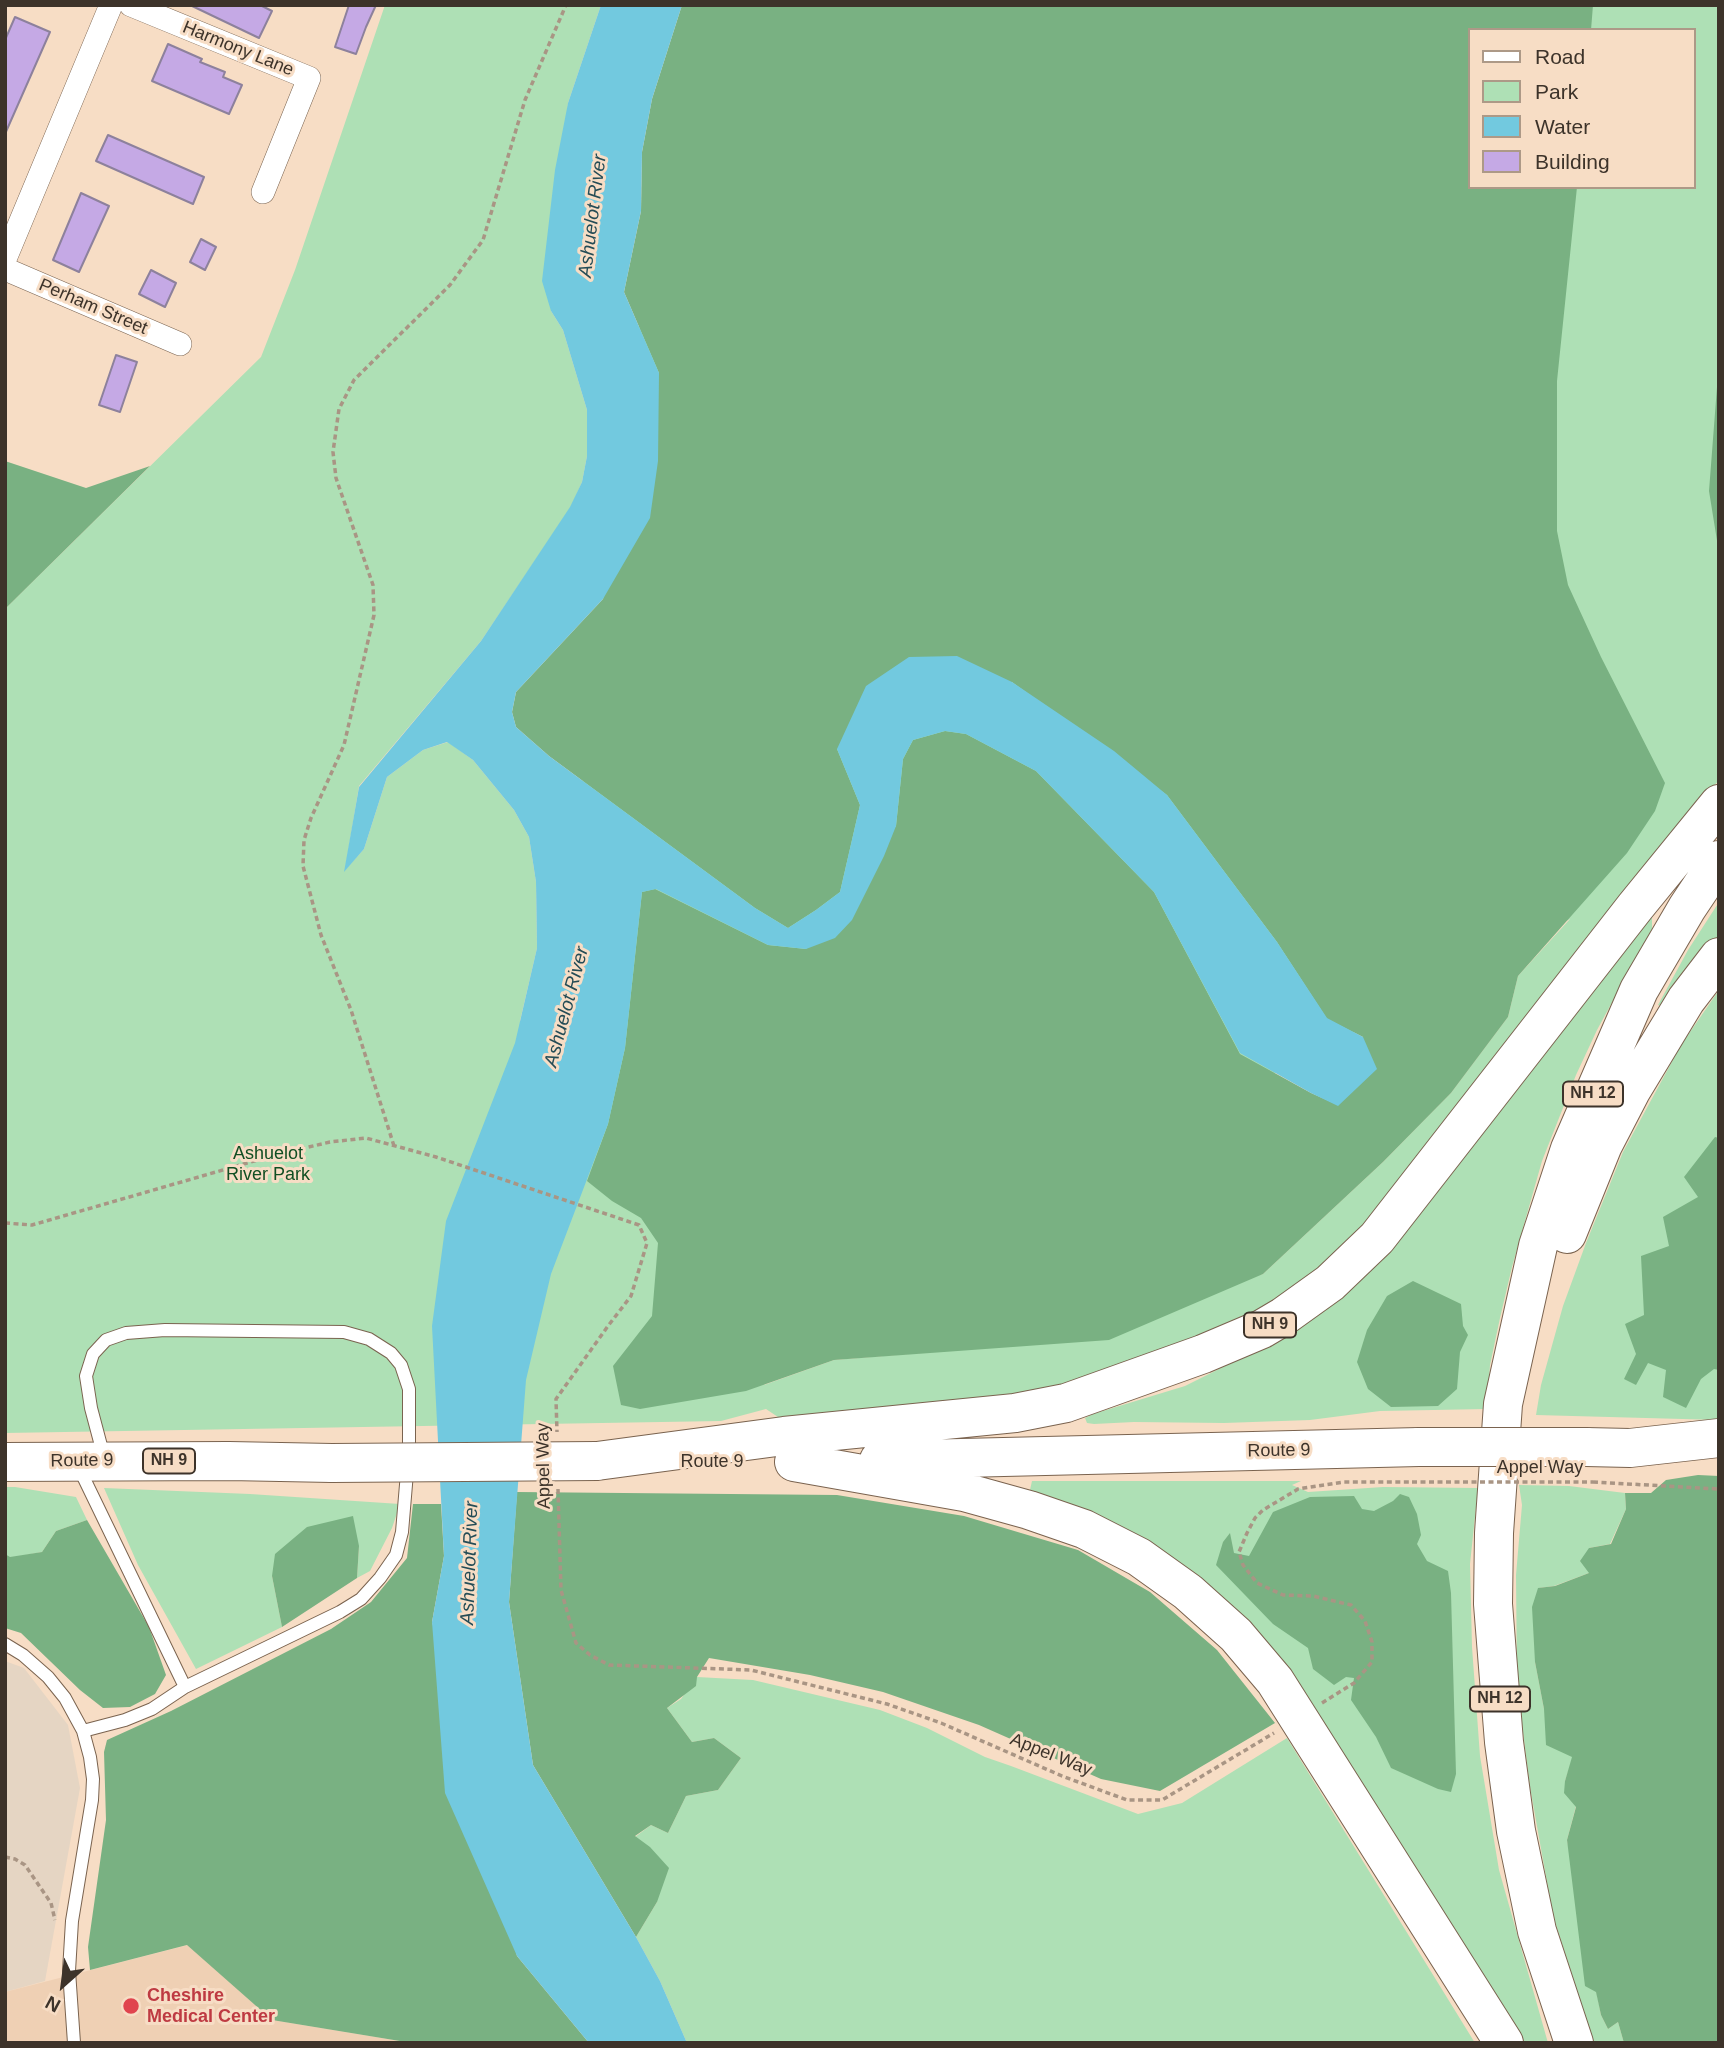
<!DOCTYPE html>
<html>
<head>
<meta charset="utf-8">
<style>
  body { margin:0 }
  #map { position:relative; width:1724px; height:2048px; overflow:hidden; background:#f7ddc5; font-family:Helvetica,sans-serif }
  canvas { display:block }
  .frame { position:absolute; inset:0; border:7px solid #3d332a; pointer-events:none }
  .legend { position:absolute; left:1468px; top:28px; width:228px; height:161px; box-sizing:border-box; background:#f7ddc5; border:2px solid #ad9987; margin:0; padding:9px 12px; list-style:none; font-size:21px; color:#3d332a }
  .legend li { display:flex; align-items:center; gap:14px; height:35px }
  .legend b { width:35px; border:2px solid #ad9987 }
  .north { position:absolute; left:28px; top:1950px; width:70px; height:70px; -webkit-text-stroke:5px #f7ddc5; paint-order:stroke; rotate:208deg; font-size:19px; font-weight:700; line-height:28px; text-align:center; color:#3d332a }
  .north::after { content:''; display:block; margin:auto; width:24px; height:32px; background:#3d332a; clip-path:polygon(50% 0,100% 100%,50% 72%,0 100%) }
</style>
</head>
<body>
<div id="map">
<canvas width="1724" height="2048"></canvas>
<div class="frame"></div>
<ul class="legend">
<li><b style="height:9px;background:#fff"></b>Road</li>
<li><b style="height:19px;background:#aee0b5"></b>Park</li>
<li><b style="height:19px;background:#72c9df"></b>Water</li>
<li><b style="height:19px;background:#c5a9e5"></b>Building</li>
</ul>
<div class="north">N</div>
</div>
<script>
const context = document.querySelector('canvas').getContext('2d');
context.lineJoin = 'round';
function fillPath(path, color) { context.fillStyle = color; context.fill(path, 'evenodd'); }
const toPath = rows => new Path2D(rows.map(r => 'M' + r).join(''));
function strokePath(path, color, width, dash) { context.strokeStyle = color; context.lineWidth = width; context.lineCap = dash ? 'butt' : 'round'; context.setLineDash(dash || []); context.stroke(path); }
function write(font, color, halo, rows, align = 'center') {
  context.font = font + ' Helvetica,sans-serif'; context.lineWidth = 6; context.setLineDash([]); context.textBaseline = 'middle'; context.strokeStyle = halo; context.fillStyle = color; for (const [text, x, y, turn = 0] of rows) {
    context.save(); context.translate(x, y); context.rotate((+turn || 0) * Math.PI / 180); context.textAlign = isNaN(turn) ? turn : align; if (halo) context.strokeText(text, 0, 0); context.fillText(text, 0, 0); context.restore();
  }
}
fillPath(toPath([
  [5,1661,24,1668,68,1725,80,1788,45,1981,5,1992]
]), '#e5d5c3');
fillPath(toPath([
  [188,1945,272,2020,412,2043,5,2043,5,1992]
]), '#efd0b4');
fillPath(toPath([
  [385,5,601,5,568,103,551,311,563,330,587,410,587,456,582,482,571,507,481,641,359,786,345,870,364,849,387,777,423,750,448,742,473,760,514,810,529,837,536,882,537,948,520,1021,553,1049,603,599,682,5,1719,5,1719,780,1617,903,1341,1258,1269,1314,1047,1396,787,1423,766,1409,721,1421,5,1433,5,609,261,357,295,270],
  [1470,30,1694,30,1694,187,1470,187],
  [1570,919,1518,976,1508,1017,1451,1093,1383,1162,1263,1274,958,1350,834,1360,764,1385,838,1301],
  [1719,902,1719,947,1671,1010,1658,1005,1688,950],
  [1652,916,1652,929,1597,1030,1576,1075,1542,1161,1512,1267,1500,1318,1490,1365,1487,1409,1380,1411,1310,1420,1224,1423,1134,1422,1094,1424,1087,1423,1085,1418,1093,1414,1185,1386,1263,1347],
  [1719,990,1719,1420,1536,1415,1541,1385,1563,1306,1586,1243,1623,1152,1681,1045],
  [1032,1481,1301,1481,1292,1485,1308,1492,1383,1487,1478,1488,1470,1564,1472,1647,1480,1756,1499,1870,1548,2043,1511,2043,1282,1679,1030,1490],
  [1519,1485,1569,1486,1625,1493,1626,1509,1610,1544,1589,1548,1589,1573,1554,1586,1539,1588,1535,1662,1544,1709,1567,1753,1573,1757,1565,1781,1576,1806,1567,1840,1601,2015,1608,2029,1618,2022,1624,2043,1594,2043,1553,1916,1530,1787,1517,1685,1516,1575,1522,1505],
  [5,1487,15,1487,76,1497,87,1520,56,1531,42,1552,10,1558,5,1554],
  [104,1488,250,1494,400,1504,392,1528,370,1571,357,1578,359,1546,272,1576,282,1627,196,1669,138,1565],
  [697,1677,753,1680,880,1710,927,1728,985,1757,1011,1766,1138,1814,1182,1803,1287,1738,1475,2043,687,2043,660,1981,636,1937,657,1902,635,1837,651,1825,668,1833,686,1796,718,1790,741,1758,714,1738,692,1742,667,1708,681,1699]
]), '#aee0b5');
fillPath(toPath([
  [682,5,1593,5,1591,30,1470,30,1470,187,1577,187,1557,381,1557,531,1568,585,1601,657,1665,783,1655,811,1627,853,1518,976,1508,1017,1451,1093,1383,1162,1263,1274,1109,1340,834,1360,746,1391,640,1409,621,1405,613,1366,652,1316,658,1243,641,1218,612,1201,587,1181,608,1124,625,1048,642,892,655,889,768,945,806,949,896,826,903,759,913,740,945,731,966,734,1036,771,1154,892,1240,1054,1311,1093,1338,1105,1363,1037,1327,1019,1277,942,1167,795,1012,682,837,749,860,805,840,892,816,910,788,928,755,908,549,756,516,727,512,712,516,692,603,599,659,373,624,292,641,211,642,152,652,99],
  [1719,361,1719,553,1709,491],
  [5,461,86,488,150,466,5,609],
  [1715,1137,1719,1138,1719,1370,1714,1369,1701,1379,1686,1408,1663,1397,1666,1370,1648,1363,1636,1385,1624,1379,1636,1354,1625,1324,1644,1315,1641,1256,1669,1246,1663,1217,1698,1197,1684,1177],
  [1413,1281,1461,1304,1463,1326,1468,1335,1460,1352,1457,1389,1438,1406,1391,1407,1368,1389,1357,1362,1367,1330,1387,1296],
  [1698,1475,1719,1476,1719,2043,1624,2043,1618,2022,1608,2029,1601,2015,1596,1992,1585,1986,1567,1840,1576,1807,1564,1793,1565,1781,1572,1757,1546,1745,1544,1709,1535,1662,1532,1607,1538,1588,1555,1586,1589,1573,1580,1561,1589,1548,1611,1544,1626,1509,1625,1493,1651,1493,1666,1480],
  [517,1492,837,1495,964,1516,1078,1550,1150,1592,1217,1650,1275,1723,1160,1791,1101,1779,979,1725,883,1692,810,1675,709,1658,697,1677,696,1686,667,1708,692,1742,714,1738,741,1758,718,1790,686,1796,668,1833,651,1825,635,1836,650,1847,669,1868,657,1902,636,1937,533,1765,509,1602],
  [1400,1494,1409,1497,1417,1514,1421,1535,1417,1544,1427,1561,1448,1571,1451,1593,1456,1774,1451,1792,1438,1789,1391,1768,1376,1737,1351,1700,1354,1678,1346,1677,1334,1685,1313,1669,1308,1648,1273,1624,1216,1565,1223,1542,1230,1533,1234,1553,1249,1556,1273,1512,1310,1497,1354,1496,1362,1509,1374,1511,1393,1501],
  [413,1504,441,1504,444,1556,432,1622,517,1956,589,2043,412,2043,272,2020,187,1945,90,1970,88,1947,106,1820,104,1752,107,1740,171,1711,331,1629,371,1602,407,1558],
  [353,1516,359,1546,357,1578,282,1627,272,1576,275,1554,307,1527],
  [87,1520,149,1627,166,1675,155,1694,130,1707,103,1708,80,1690,21,1633,5,1628,5,1554,10,1557,42,1552,56,1531]
]), '#79b182');
fillPath(toPath([
  [601,5,682,5,652,99,642,152,641,211,624,292,659,373,658,461,650,518,603,599,516,692,512,712,516,727,549,756,755,908,788,928,816,910,840,892,860,805,837,749,866,686,909,657,957,656,1012,682,1114,751,1167,795,1277,942,1327,1018,1363,1037,1377,1069,1338,1106,1311,1093,1240,1053,1154,892,1036,771,966,734,945,731,913,740,903,759,896,826,884,856,852,920,835,938,806,949,768,945,656,889,642,892,625,1048,608,1124,551,1274,526,1380,509,1602,533,1765,636,1937,660,1981,687,2043,589,2043,517,1956,445,1793,432,1622,444,1556,432,1326,446,1221,515,1043,537,948,536,882,529,837,514,810,473,760,447,742,423,750,387,777,364,849,344,872,359,787,481,641,570,507,582,482,587,456,587,410,563,330,551,311,542,281,555,170,568,103]
]), '#72c9df');
const building = toPath([
  [190,5,260,5,272,11,259,38,190,5],
  [349,5,376,5,366,27,356,54,335,47,349,5],
  [15,17,50,32,5,134,5,40,15,17],
  [168,44,202,59,200,62,225,72,223,77,242,85,229,114,152,81,168,44],
  [108,135,204,177,193,204,96,161,108,135],
  [81,193,109,206,79,272,53,260,81,193],
  [201,239,216,247,205,270,190,262,201,239],
  [151,270,176,283,165,307,139,294,151,270],
  [116,355,137,362,120,412,99,405,116,355]
]);
fillPath(building, '#c5a9e5');
strokePath(building, '#8d819c', 2);
const service = toPath([
  [79,1468,185,1687],
  [5,1644,23,1655,48,1677,65,1698,83,1731,90,1757,93,1779,92,1800,72,1921,69,1971,74,2043],
  [83,1731,125,1720,152,1709,185,1687,340,1612,361,1599,380,1578,396,1555,402,1532,409,1449,409,1389,401,1365,391,1353,369,1339,344,1332,165,1330,126,1333,106,1340,93,1354,86,1376,91,1408,104,1457]
]);
const minor = toPath([
  [131,5,309,78,263,192],
  [5,259,111,5],
  [5,269,180,344]
]);
const trunk = toPath([
  [1567,1234,1603,1145,1631,1091,1686,1000,1719,957],
  [1586,1447,1630,1448,1719,1438],
  [879,1460,1419,1447],
  [597,1461,784,1436,1015,1413,1066,1403,1203,1354,1262,1329,1284,1316,1330,1283,1377,1238,1635,907,1719,804],
  [5,1462,229,1461,332,1463],
  [794,1462,964,1492,1029,1510,1084,1529,1139,1557,1188,1592,1236,1635,1275,1681,1504,2043],
  [1574,2043,1537,1931,1516,1831,1504,1742,1493,1604,1494,1533,1503,1404,1538,1246,1570,1149,1639,990,1687,908,1719,860]
]);
strokePath(service, '#7a634f', 14);
strokePath(minor, '#7a634f', 24);
strokePath(trunk, '#7a634f', 40);
strokePath(toPath([
  [394,1146,351,1010,321,935,303,866,304,840,311,818,344,745,374,615,373,585,336,478,333,452,339,409,354,380,450,285,483,240,525,100,566,5],
  [5,1223,32,1225,275,1155,330,1142,366,1138,436,1157,639,1225,647,1243,631,1296,608,1326,556,1399,557,1432],
  [1593,1482,1719,1489],
  [558,1489,561,1590,576,1643,590,1655,609,1665,751,1670,887,1704,941,1723,1062,1776,1127,1800,1162,1800,1274,1733],
  [1322,1703,1354,1683,1372,1662,1372,1642,1365,1621,1351,1605,1313,1596,1283,1595,1257,1583,1243,1565,1239,1552,1247,1533,1255,1518,1263,1510,1298,1489,1344,1482,1412,1482],
  [5,1857,15,1859,25,1865,51,1903,55,1920]
]), '#a99584', 3.5, [5, 3.5]);
strokePath(service, '#fff', 12);
strokePath(minor, '#fff', 23);
strokePath(trunk, '#fff', 38);
const trunkBridge = toPath([
  [1419,1447,1586,1447],
  [332,1463,597,1461]
]);
strokePath(trunkBridge, '#7a634f', 40, []);
strokePath(toPath([
  [1412,1482,1593,1482]
]), '#a99584', 3.5, [5, 3.5]);
strokePath(trunkBridge, '#fff', 38);
for (const [x, y, r, color] of [
  [131,2006,9,"#e0444e"]
]) { const dot = new Path2D(); dot.arc(x, y, r, 0, 2 * Math.PI); context.fillStyle = color; context.fill(dot); strokePath(dot, '#f7ddc5', 2.5); }
for (const [x, y, w] of [
  [1593,1094,60],
  [1270,1325,52],
  [169,1461,52],
  [1500,1699,60]
]) { const box = new Path2D(); box.roundRect(x - w / 2, y - 12.5, w, 25, 5); context.fillStyle = '#f7ddc5'; context.fill(box); strokePath(box, '#3d332a', 2); }
write('bold 16px', '#3d332a', null, [
  ["NH 12",1593,1094],
  ["NH 9",1270,1325],
  ["NH 9",169,1461],
  ["NH 12",1500,1699]
]);
write('18px', '#3d332a', '#f7ddc5', [
  ["Harmony Lane",238,49,22],
  ["Perham Street",93,307,23],
  ["Route 9",1279,1451,-1],
  ["Route 9",82,1461,-1],
  ["Route 9",712,1462],
  ["Appel Way",544,1466,-91],
  ["Appel Way",1540,1468],
  ["Appel Way",1051,1755,22]
]);
write('18px', '#114f23', '#f7ddc5', [
  ["Ashuelot",268,1154],
  ["River Park",268,1175]
]);
write('bold 18px', '#be3a42', '#f7ddc5', [
  ["Cheshire",147,1996],
  ["Medical Center",147,2017]
], 'left');
write('italic 19px', '#244c56', '#f7ddc5', [
  ["Ashuelot River",593,216,-83],
  ["Ashuelot River",567,1007,-75],
  ["Ashuelot River",470,1563,-88]
]);
</script>
</body>
</html>
